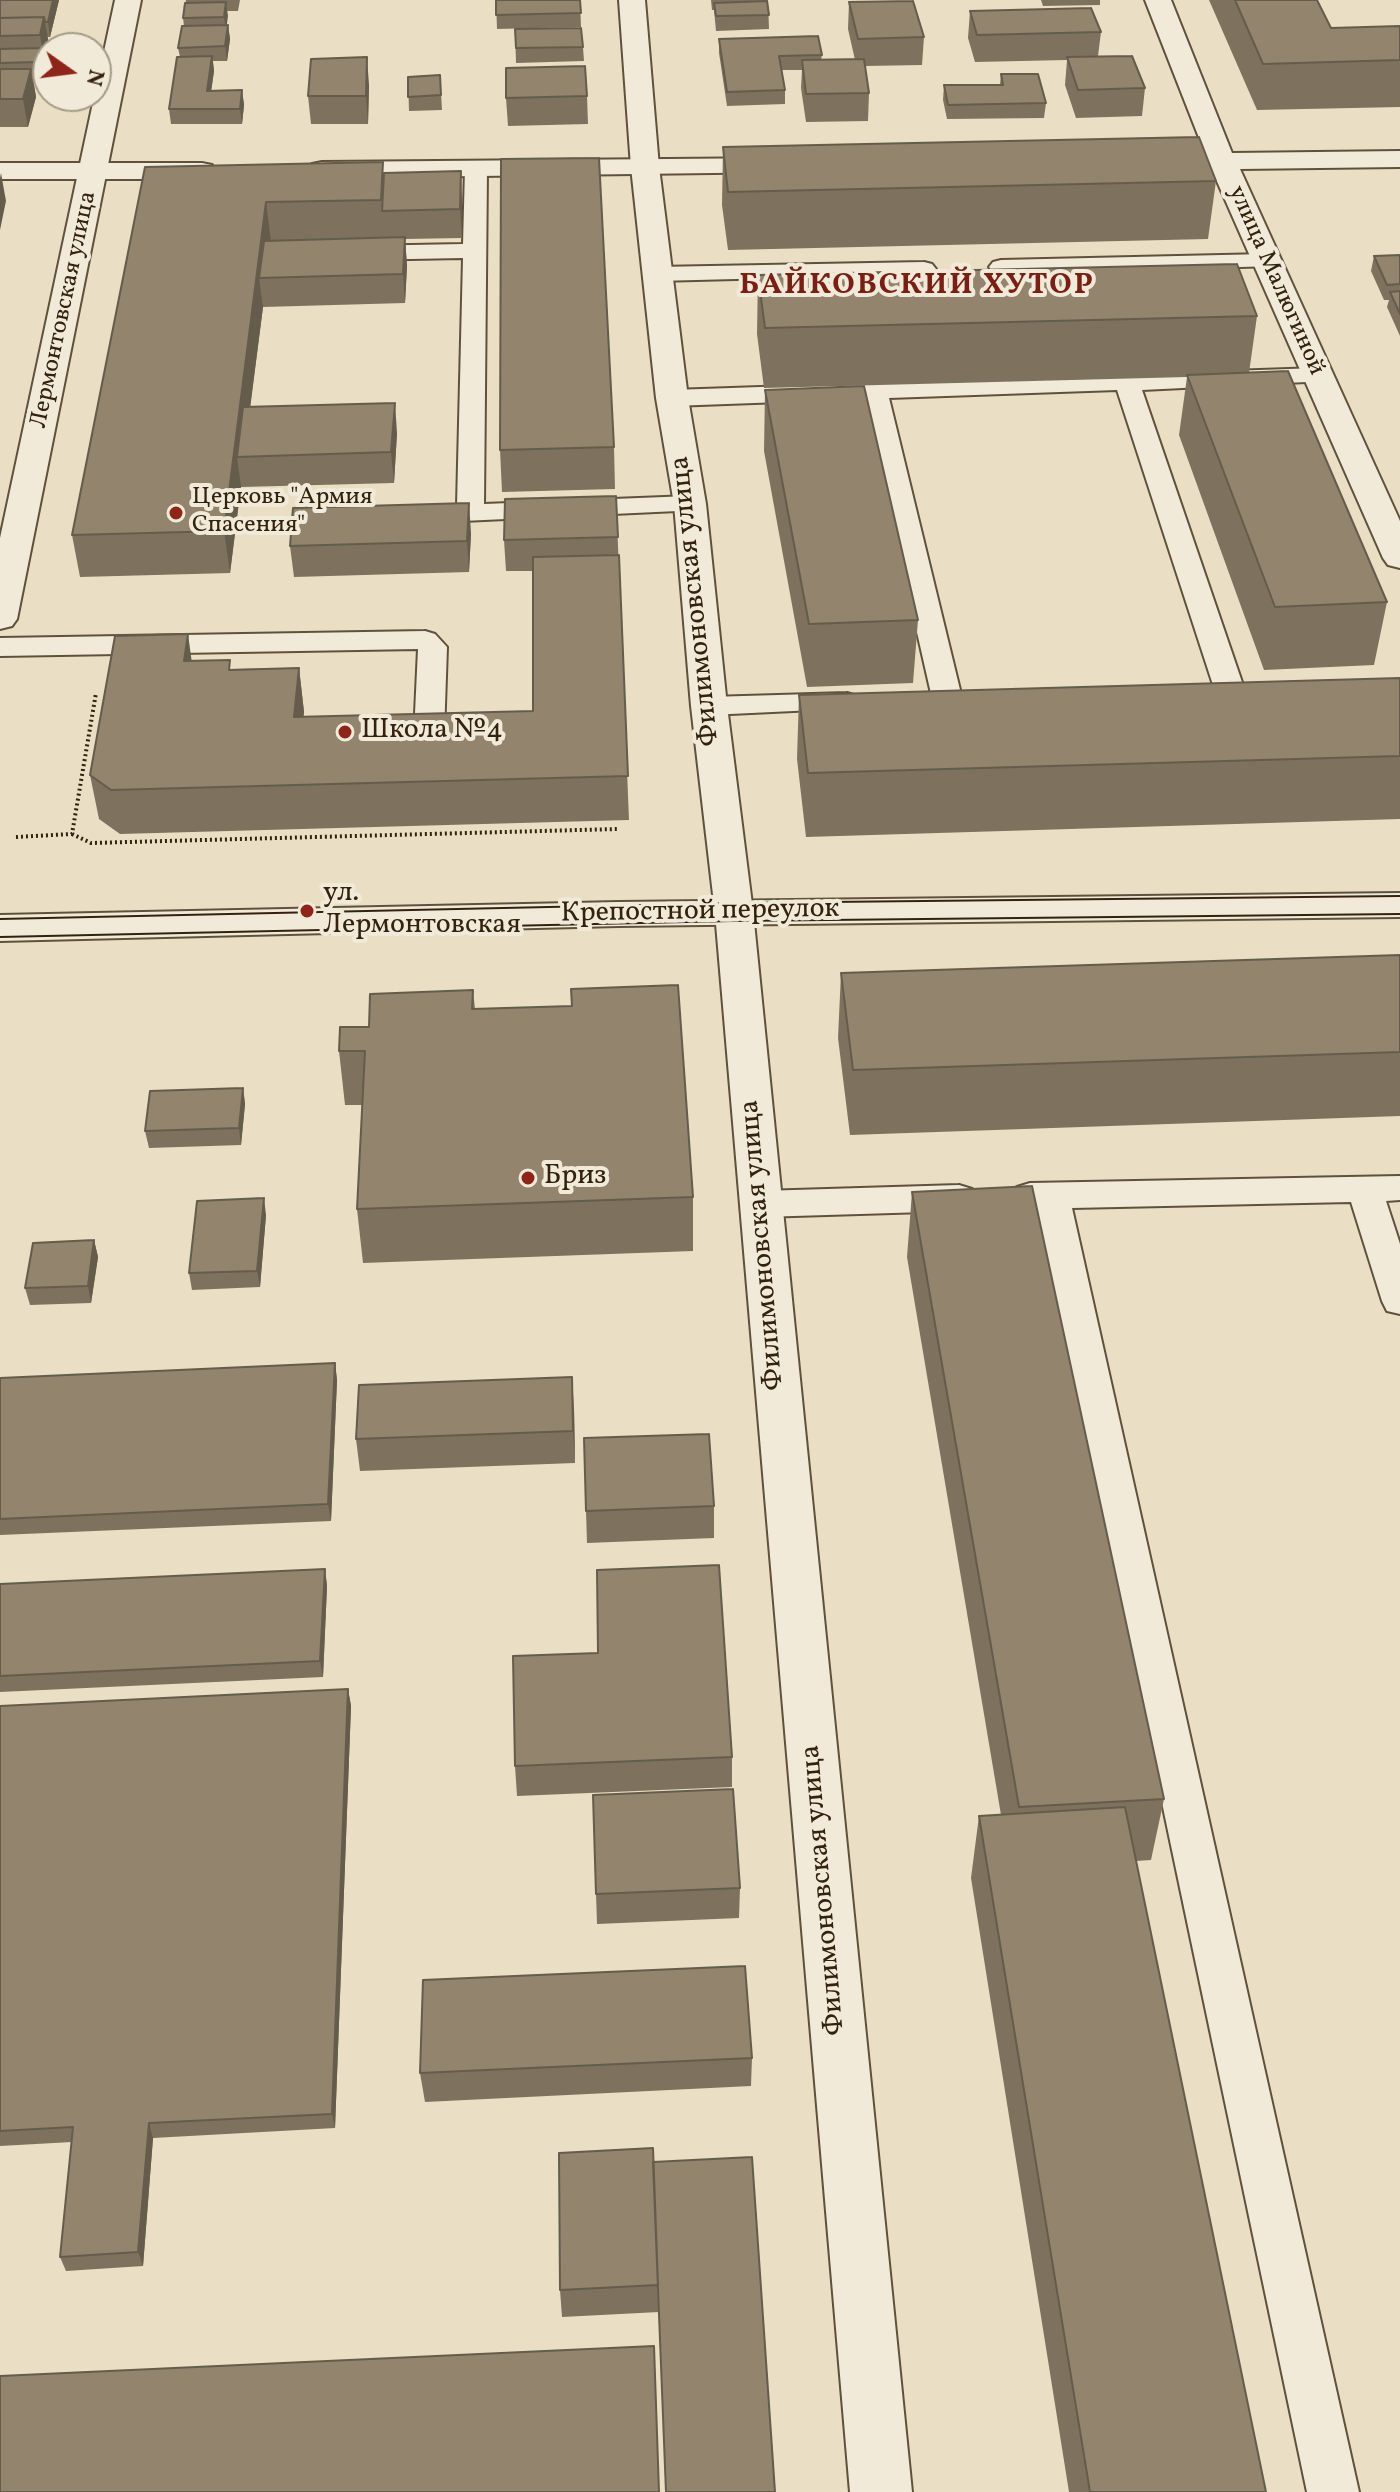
<!DOCTYPE html>
<html>
<head>
<meta charset="utf-8">
<style>
  body { margin:0 }
  #map { position:relative; width:1400px; height:2492px; overflow:hidden; background:#eadfc4; font-family:Vollkorn,serif }
  canvas { display:block }
  .north { position:absolute; left:32px; top:32px; width:80px; height:80px; box-sizing:border-box; background:#f1ead9; border:2px solid #a59a88; border-radius:50%; rotate:104deg; font-size:22px; font-weight:700; line-height:32px; text-align:center; color:#32220e }
  .north::after { content:''; display:block; margin:auto; width:28px; height:36px; background:#8f2418; clip-path:polygon(50% 0,100% 100%,50% 72%,0 100%) }
</style>
</head>
<body>
<div id="map">
<canvas width="1400" height="2492"></canvas>
<div class="north">N</div>
</div>
<script>
const context = document.querySelector('canvas').getContext('2d');
context.lineJoin = 'round';
const toPath = rows => new Path2D(rows.map(r => 'M' + r).join(''));
function strokePath(path, color, width, dash) { context.strokeStyle = color; context.lineWidth = width; context.lineCap = dash ? 'butt' : 'round'; context.setLineDash(dash || []); context.stroke(path); }
function fillPath(path, color) { context.fillStyle = color; context.fill(path, 'evenodd'); }
function write(font, color, halo, rows, align = 'center') {
  context.font = font + ' Vollkorn,serif'; context.lineWidth = 8; context.setLineDash([]); context.textBaseline = 'middle'; context.strokeStyle = halo; context.fillStyle = color; for (const [text, x, y, turn = 0] of rows) {
    context.save(); context.translate(x, y); context.rotate((+turn || 0) * Math.PI / 180); context.textAlign = isNaN(turn) ? turn : align; if (halo) context.strokeText(text, 0, 0); context.fillText(text, 0, 0); context.restore();
  }
}
const service = toPath([
  [476,162,484,164,487,169,484,504,690,496,699,498,703,504,699,510,420,523,410,521,406,515,410,509,420,507,457,505,463,258,357,260,349,258,345,253,349,248,357,246,463,244,465,169,468,164,476,162],
  [1266,254,1274,256,1278,261,1274,266,1001,274,993,272,989,267,993,262,1001,260,1266,254],
  [924,262,932,264,936,269,932,274,657,281,649,279,645,274,649,269,657,267,924,262],
  [1318,368,1327,371,1331,376,1327,381,1142,390,1244,688,1239,694,1229,697,1219,694,1214,688,1117,390,889,398,962,698,957,704,947,707,937,704,932,698,864,399,672,406,663,403,659,398,663,393,672,390,1318,368],
  [425,631,435,634,447,647,444,735,440,741,429,744,418,741,414,735,418,649,0,656,0,638,425,631],
  [847,693,857,696,862,702,857,708,709,715,699,712,694,706,699,700,709,697,847,693],
  [1400,1176,1400,1200,1386,1201,1400,1244,1400,1314,1387,1311,1382,1301,1351,1202,1072,1208,1359,2492,1307,2492,1037,1208,1017,1205,1012,1196,1017,1187,1030,1183,1400,1176],
  [959,1185,972,1189,977,1198,972,1207,959,1211,761,1217,748,1213,743,1204,748,1195,761,1191,959,1185]
]);
const minor = toPath([
  [115,0,141,0,17,619,12,626,0,629,0,538,115,0],
  [619,0,645,0,659,167,688,398,706,504,727,706,753,912,912,2492,850,2492,715,912,691,706,674,504,656,398,631,167,619,0]
]);
const tertiary = toPath([
  [1145,0,1171,0,1232,153,1400,151,1400,167,1240,169,1400,521,1400,568,1388,565,1383,558,1212,170,1150,170,1140,168,1136,162,1140,156,1150,154,1205,153,1145,0],
  [782,158,792,160,796,166,792,172,322,178,312,176,308,170,312,164,322,162,782,158],
  [0,163,202,163,212,165,216,171,212,177,202,179,0,179,0,163],
  [1400,893,1400,917,619,926,0,941,0,915,619,902,1400,893]
]);
strokePath(service, '#60513c', 4);
strokePath(minor, '#60513c', 4);
strokePath(tertiary, '#60513c', 4);
strokePath(toPath([
  [72,834,91,843,617,829],
  [16,837,72,834,96,693]
]), '#32220e', 4, [2, 3]);
fillPath(service, '#f1ead9');
fillPath(minor, '#f1ead9');
fillPath(tertiary, '#f1ead9');
strokePath(toPath([
  [0,919,732,903,1400,896],
  [0,937,733,921,1400,914]
]), '#32220e', 2);
fillPath(toPath([
  [0,0,59,0,50,37,47,37,49,44,41,77,33,77,36,97,28,127,0,127],
  [186,0,240,0,238,11,227,11,227,25,228,25,230,39,227,61,213,61,214,71,211,91,242,90,244,105,242,124,171,124,169,109,180,57,178,48,184,26,183,18],
  [496,0,580,0,581,27,497,29],
  [711,0,768,0,769,29,716,31,714,10,712,10],
  [1041,0,1100,0,1100,5,1043,6],
  [1209,0,1317,0,1331,28,1400,26,1400,107,1257,110],
  [849,2,924,37,922,65,865,66,869,93,868,121,806,122,801,88,802,70,782,70,785,90,785,104,727,106,719,53,719,39,822,55,821,60,855,60,848,29],
  [970,11,1101,32,1098,56,1145,88,1142,116,1076,118,1065,85,1067,60,975,62,968,38],
  [515,29,583,47,584,61,516,63],
  [1001,74,1046,103,1044,118,947,119,943,100,944,85,1000,85],
  [440,75,442,110,409,111,408,77],
  [369,85,368,124,311,124,308,96],
  [587,96,588,124,508,126,506,98],
  [723,147,1216,181,1208,239,728,250,722,205],
  [145,167,384,173,462,200,462,238,405,239,407,266,405,303,263,307,250,407,397,433,394,483,241,487,241,486,230,573,80,577,72,535],
  [1400,255,1400,336,1387,307,1389,300,1384,300,1371,271,1374,256],
  [758,275,1257,316,1249,373,1387,602,1374,665,1264,670,1179,435,1187,377,764,388,757,334],
  [765,390,918,620,913,683,807,687,764,451],
  [614,447,615,489,502,492,500,450],
  [616,496,629,820,120,834,99,819,90,775,192,661,231,669,299,668,304,712,303,717,533,711,533,571,506,571,504,540],
  [471,533,469,572,294,577,290,546],
  [1400,678,1400,819,806,837,797,759,799,695],
  [1400,955,1400,1116,850,1135,838,1038,841,973],
  [473,990,475,1009,693,1197,693,1251,363,1263,357,1209,362,1105,345,1105,339,1051,369,1027],
  [243,1088,245,1104,241,1145,149,1148,145,1131],
  [912,1192,1164,1799,1151,1860,1136,1861,1266,2492,1069,2492,971,1878,979,1816,1001,1815,907,1257],
  [266,1215,260,1287,192,1290,189,1273],
  [94,1240,98,1257,91,1303,30,1305,25,1288],
  [335,1363,337,1380,331,1521,0,1535,0,1378],
  [574,1409,575,1463,360,1471,356,1439],
  [714,1506,714,1538,587,1543,586,1511],
  [325,1569,327,1586,323,1677,0,1692,0,1584],
  [348,1689,351,1706,335,2128,153,2138,143,2266,66,2271,60,2257,72,2142,0,2146,0,1706],
  [732,1757,732,1787,517,1796,515,1766],
  [740,1888,739,1918,597,1924,596,1894],
  [752,2058,751,2086,425,2102,420,2073],
  [653,2162,659,2312,562,2317,560,2290]
]), '#7e725e');
fillPath(toPath([
  [53,0,59,0,50,37,48,22],
  [226,2,228,16,226,31,224,17],
  [44,17,49,44,41,77,38,62,42,48,40,35],
  [228,25,230,39,227,61,225,46],
  [212,56,214,71,209,106,207,91],
  [367,57,369,85,368,124,366,96],
  [31,69,36,97,28,127,23,99],
  [242,90,244,105,242,124,240,109],
  [461,171,462,200,462,238,460,209],
  [1,173,6,201,0,230,0,178],
  [266,202,271,242,259,278,263,307,244,456,237,457,241,486,230,573,224,531],
  [405,237,407,266,405,303,403,274],
  [395,403,397,433,394,483,391,452],
  [469,503,471,533,469,572,467,541],
  [188,634,194,678,184,661],
  [299,668,304,712,299,761,294,717],
  [243,1088,245,1104,241,1145,239,1128],
  [264,1198,266,1215,260,1287,257,1271],
  [94,1240,98,1257,91,1303,88,1286],
  [335,1363,337,1380,331,1521,328,1504],
  [572,1377,574,1409,575,1463,573,1431],
  [325,1569,327,1586,323,1677,320,1661],
  [348,1689,351,1706,335,2128,332,2114],
  [149,2123,153,2138,143,2266,138,2252]
]), '#665c4c');
const building = toPath([
  [0,0,53,0,48,22,45,22,44,17,0,18,0,0],
  [496,0,580,0,581,13,496,15,496,0],
  [1235,0,1317,0,1331,28,1400,26,1400,60,1263,64,1235,0],
  [767,1,769,15,716,16,714,3,767,1],
  [913,1,924,37,858,39,849,2,913,1],
  [226,2,224,17,183,18,185,3,226,2],
  [1091,8,1101,32,977,35,970,11,1091,8],
  [44,17,40,35,0,36,0,18,44,17],
  [228,25,225,46,178,48,182,26,228,25],
  [581,28,583,47,516,48,515,29,581,28],
  [818,36,822,55,779,56,785,90,727,92,719,39,818,36],
  [42,48,38,62,0,63,0,49,42,48],
  [212,56,207,91,242,90,240,109,169,109,177,57,212,56],
  [1132,56,1145,88,1078,90,1067,57,1132,56],
  [367,57,366,96,308,96,311,59,367,57],
  [864,59,869,93,806,94,802,60,864,59],
  [585,66,587,96,506,98,506,68,585,66],
  [0,69,31,69,23,99,0,99,0,69],
  [1001,74,1038,74,1046,103,948,105,944,85,1003,85,1001,74],
  [440,75,441,95,408,97,408,77,440,75],
  [1199,137,1216,181,728,192,723,147,1199,137],
  [599,158,614,447,500,450,501,159,599,158],
  [383,162,381,200,266,202,224,531,72,535,145,167,383,162],
  [461,171,460,209,382,211,384,173,461,171],
  [405,237,403,274,259,278,264,241,405,237],
  [1400,255,1400,284,1387,285,1374,256,1400,255],
  [1237,264,1257,316,765,328,758,275,1237,264],
  [1400,291,1400,314,1390,292,1400,291],
  [1288,371,1387,602,1275,607,1187,375,1288,371],
  [864,386,918,620,809,624,765,390,864,386],
  [395,403,391,452,237,457,243,407,395,403],
  [616,496,618,537,504,540,505,499,616,496],
  [469,503,467,541,290,546,293,508,469,503],
  [619,555,628,776,111,790,90,775,115,636,188,634,184,661,230,660,229,670,299,668,294,717,533,711,533,557,619,555],
  [1400,678,1400,756,808,773,799,695,1400,678],
  [1400,955,1400,1052,853,1070,841,973,1400,955],
  [678,985,693,1197,357,1209,365,1051,339,1051,340,1027,369,1027,370,994,473,990,472,1009,572,1006,571,989,678,985],
  [243,1088,239,1128,145,1131,150,1091,243,1088],
  [1032,1186,1164,1799,1019,1807,912,1192,1032,1186],
  [264,1198,257,1271,189,1273,197,1201,264,1198],
  [94,1240,88,1286,25,1288,33,1243,94,1240],
  [335,1363,328,1504,0,1519,0,1378,335,1363],
  [572,1377,573,1431,356,1439,359,1385,572,1377],
  [709,1434,714,1506,586,1511,584,1438,709,1434],
  [719,1565,732,1757,515,1766,513,1656,598,1653,597,1570,719,1565],
  [325,1569,320,1661,0,1676,0,1584,325,1569],
  [348,1689,332,2114,149,2123,138,2252,60,2257,73,2127,0,2131,0,1706,348,1689],
  [733,1789,740,1888,596,1894,593,1795,733,1789],
  [1125,1807,1266,2492,1090,2492,979,1816,1125,1807],
  [745,1966,752,2058,420,2073,423,1980,745,1966],
  [653,2148,658,2285,560,2290,559,2153,653,2148],
  [752,2157,775,2492,666,2492,653,2162,752,2157],
  [654,2346,659,2492,0,2492,0,2376,654,2346]
]);
fillPath(building, '#92846d');
strokePath(building, '#665c4c', 2);
for (const [x, y, r, color] of [
  [176,513,8,"#8f2418"],
  [345,732,8,"#8f2418"],
  [307,911,8,"#8f2418"],
  [528,1178,8,"#8f2418"]
]) { const dot = new Path2D(); dot.arc(x, y, r, 0, 2 * Math.PI); context.fillStyle = color; context.fill(dot); strokePath(dot, '#f1ead9', 3); }
write('24px', '#32220e', '#f1ead9', [
  ["улица Малюгиной",1275,281,66],
  ["Лермонтовская улица",65,310,-78]
]);
write('24px', '#32220e', '#f1ead9', [
  ["Церковь \"Армия",192,499],
  ["Спасения\"",192,527]
], 'left');
write('28px', '#32220e', '#f1ead9', [
  ["Филимоновская улица",697,601,-96],
  ["Крепостной переулок",700,913,-1],
  ["Филимоновская улица",764,1245,-95],
  ["Филимоновская улица",825,1890,-95]
]);
write('28px', '#32220e', '#f1ead9', [
  ["Школа №4",361,732],
  ["ул.",323,895],
  ["Лермонтовская",323,927],
  ["Бриз",544,1178]
], 'left');
context.letterSpacing = '2px';
write('bold 30px', '#7a1f14', '#f1ead9', [
  ["БАЙКОВСКИЙ ХУТОР",917,287]
]);
context.letterSpacing = '0px';
</script>
</body>
</html>
